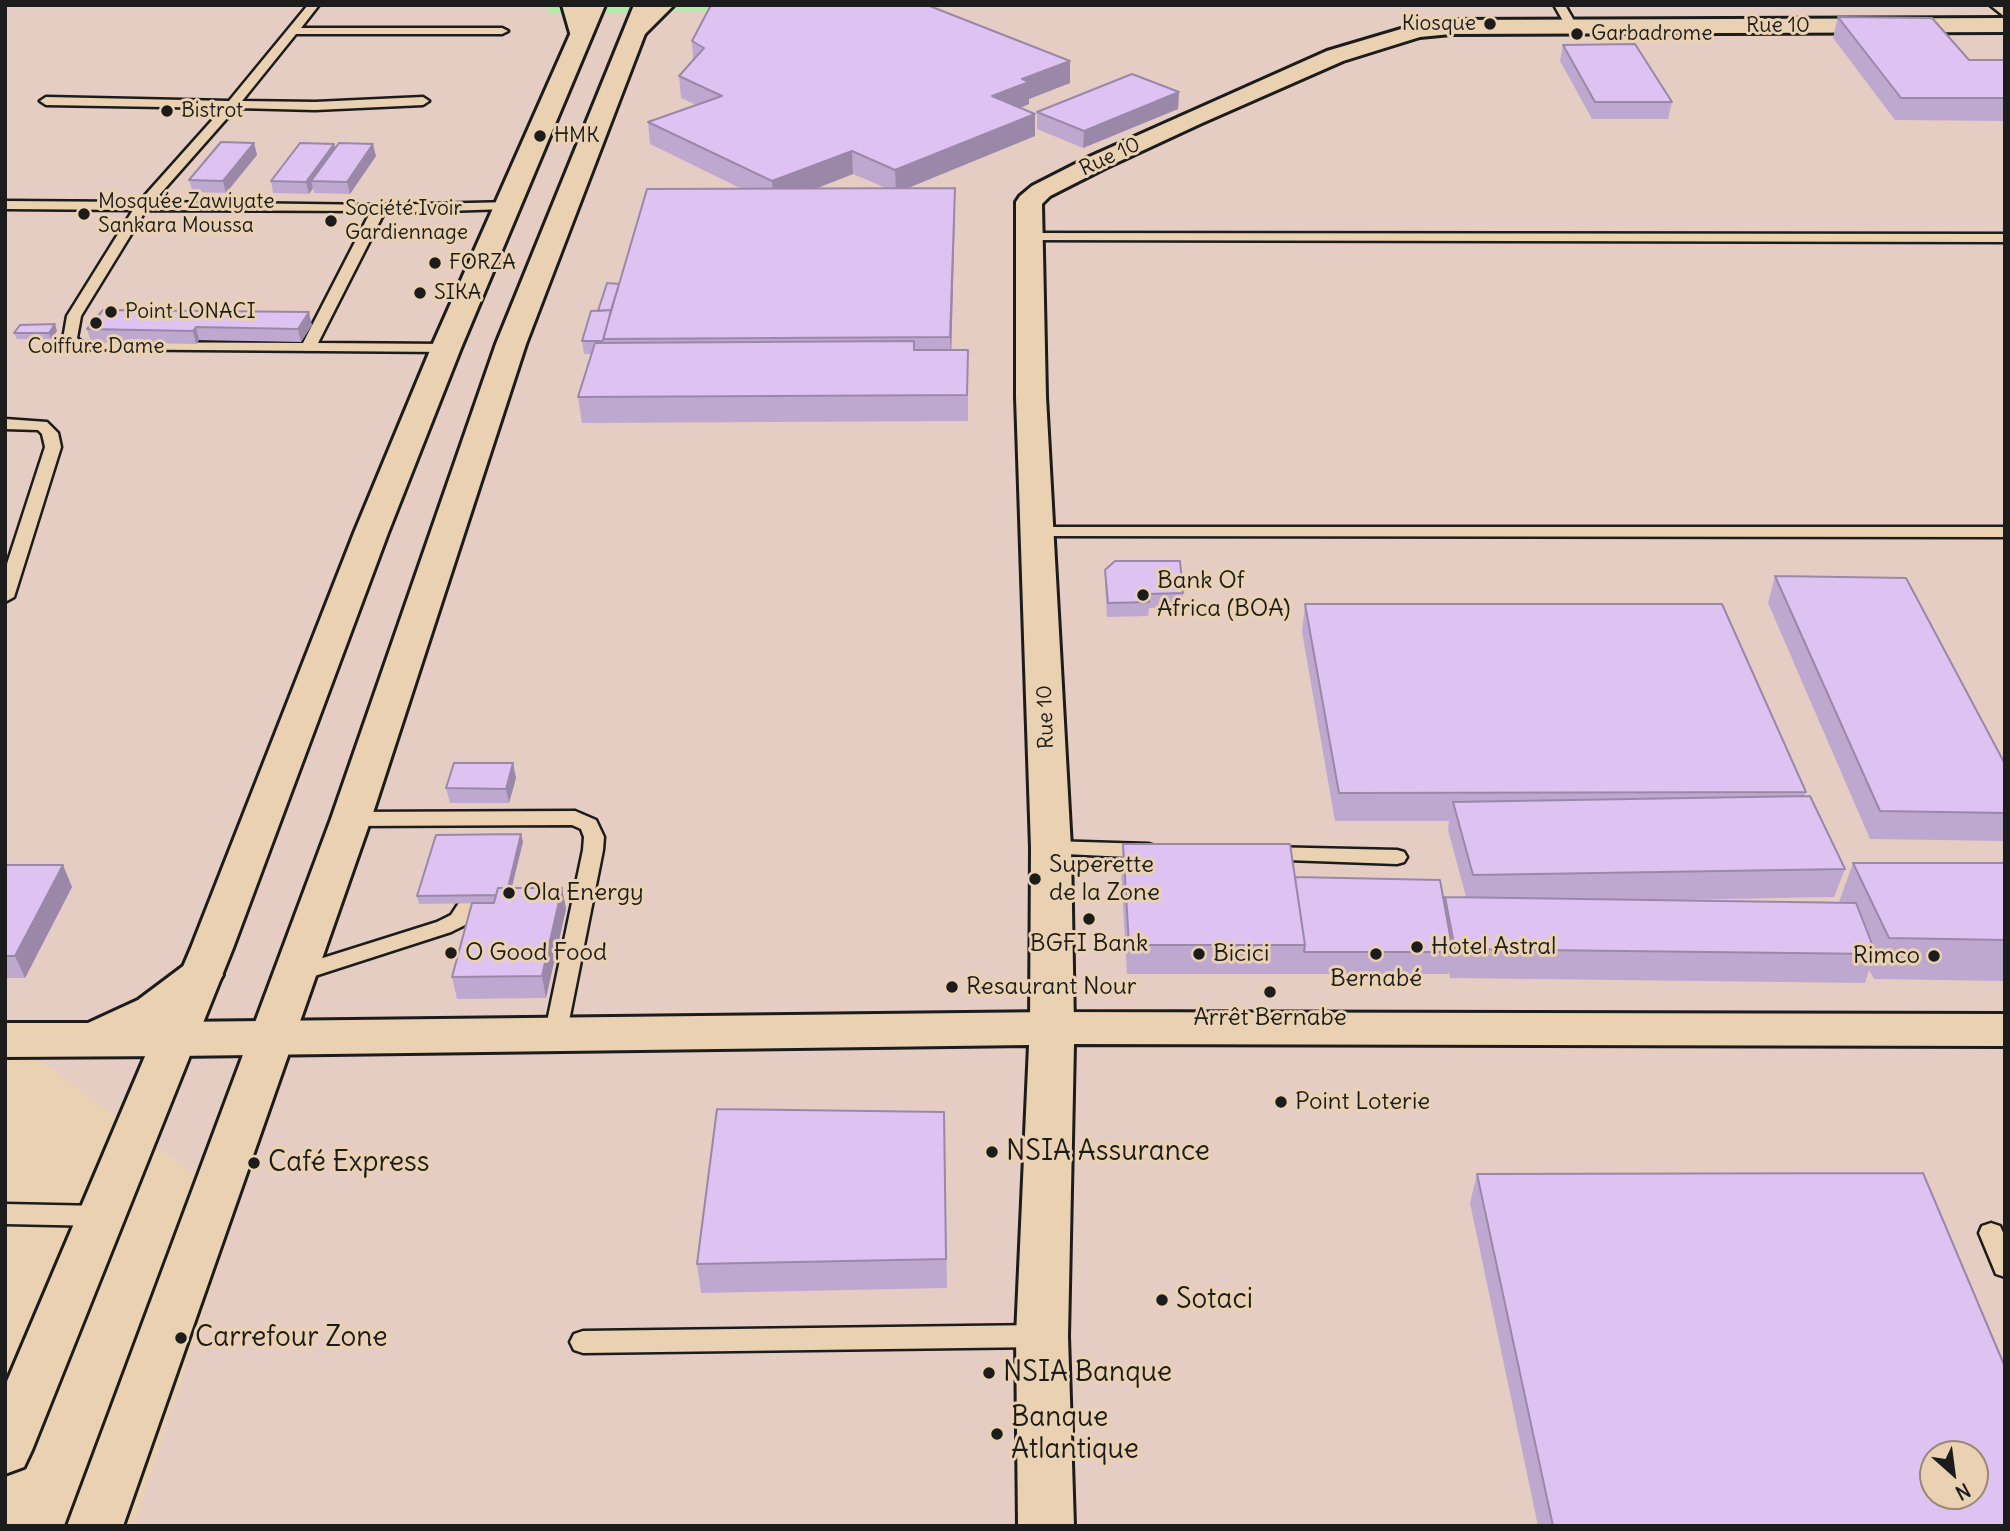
<!DOCTYPE html>
<html>
<head>
<meta charset="utf-8">
<style>
  body { margin:0 }
  #map { position:relative; width:2010px; height:1531px; overflow:hidden; background:#e9d1b1; font-family:Delius,sans-serif }
  canvas { display:block }
  .frame { position:absolute; inset:0; border:7px solid #1c1c1c; pointer-events:none }
  .north { position:absolute; left:1919px; top:1440px; width:70px; height:70px; box-sizing:border-box; background:#e9d1b1; border:2px solid #978975; border-radius:50%; rotate:152deg; font-size:19px; font-weight:700; line-height:28px; text-align:center; color:#1c1c1c }
  .north::after { content:''; display:block; margin:auto; width:24px; height:32px; background:#1c1c1c; clip-path:polygon(50% 0,100% 100%,50% 72%,0 100%) }
</style>
</head>
<body>
<div id="map">
<canvas width="2010" height="1531"></canvas>
<div class="frame"></div>
<div class="north">N</div>
</div>
<script>
const context = document.querySelector('canvas').getContext('2d');
context.lineJoin = 'round';
function fillPath(path, color) { context.fillStyle = color; context.fill(path, 'evenodd'); }
const toPath = rows => new Path2D(rows.map(r => 'M' + r).join(''));
function strokePath(path, color, width, dash) { context.strokeStyle = color; context.lineWidth = width; context.lineCap = dash ? 'butt' : 'round'; context.setLineDash(dash || []); context.stroke(path); }
function write(font, color, halo, rows, align = 'center') {
  context.font = font + ' Delius,sans-serif'; context.lineWidth = 6; context.setLineDash([]); context.textBaseline = 'middle'; context.strokeStyle = halo; context.fillStyle = color; for (const [text, x, y, turn = 0] of rows) {
    context.save(); context.translate(x, y); context.rotate((+turn || 0) * Math.PI / 180); context.textAlign = isNaN(turn) ? turn : align; if (halo) context.strokeText(text, 0, 0); context.fillText(text, 0, 0); context.restore();
  }
}
fillPath(toPath([
  [5,5,549,5,547,13,742,5,2005,5,2005,1526,134,1526,238,1206,5,1035],
  [1933,1454,1975,1454,1975,1496,1933,1496]
]), '#e6cdc4');
fillPath(toPath([
  [549,5,742,5,719,11,547,14]
]), '#b4ebad');
const lane = toPath([
  [308,5,319,5,301,28,502,28,508,31,502,34,296,34,242,101,315,102,423,97,429,101,423,105,315,110,236,108,153,202,382,205,512,202,514,205,507,209,384,213,318,343,446,344,453,348,446,352,73,349,63,339,67,316,133,210,5,209,5,201,139,202,223,108,46,105,40,101,46,97,229,101,308,5],
  [146,210,371,211,303,343,82,342,77,338,81,316,146,210],
  [1554,5,1565,5,1577,26,1575,28,1567,28,1554,5],
  [1990,5,2002,5,2005,8,2005,17,1990,5],
  [1028,233,2005,234,2005,242,1023,240,1021,237,1028,233],
  [5,419,47,422,58,433,61,447,14,597,5,602,5,570,45,447,42,434,38,430,5,429,5,419],
  [1039,527,2005,527,2005,537,1033,536,1031,532,1033,528,1039,527],
  [575,811,596,820,604,837,603,850,566,1036,563,1042,555,1044,547,1042,544,1036,583,850,584,837,581,829,572,825,351,826,344,824,341,819,344,814,351,812,575,811],
  [1051,841,1148,844,1155,846,1158,851,1155,856,1148,858,1044,853,1041,848,1044,843,1051,841],
  [1266,847,1397,850,1404,852,1407,857,1404,862,1397,864,1259,859,1256,854,1259,849,1266,847],
  [469,896,476,898,479,903,465,925,451,932,296,982,288,979,285,974,288,969,437,922,451,915,462,898,469,896],
  [5,1204,102,1206,111,1209,114,1216,111,1223,102,1226,5,1224,5,1204],
  [1991,1223,2000,1226,2005,1237,2005,1277,1996,1274,1979,1233,1982,1226,1991,1223],
  [1041,1325,1050,1328,1054,1336,1050,1344,1041,1347,583,1353,574,1350,570,1342,574,1334,583,1331,1041,1325]
]);
const street = toPath([
  [2005,18,2005,32,1451,34,1420,37,1343,61,1202,123,1105,168,1050,196,1042,204,1046,397,1071,848,1074,1028,1068,1040,1052,1044,1036,1040,1030,1028,1031,848,1016,397,1016,202,1020,196,1032,186,1087,158,1327,51,1418,24,1451,20,2005,18],
  [201,959,216,964,223,975,216,986,169,1022,191,1027,197,1039,191,1051,175,1056,5,1057,5,1023,88,1023,138,1000,186,964,201,959]
]);
const secondary = toPath([
  [1052,1012,2005,1014,2005,1046,1074,1044,1068,1336,1074,1526,1018,1526,1016,1336,1029,1045,175,1056,159,1051,153,1039,159,1027,175,1022,1052,1012]
]);
const primary = toPath([
  [583,5,605,5,461,348,388,533,233,948,32,1450,24,1467,5,1474,5,1386,191,948,354,533,431,348,583,5],
  [634,5,656,5,526,344,371,819,123,1526,67,1526,331,819,496,344,634,5]
]);
const highway = toPath([
  [562,5,584,5,591,35,588,40,572,40,562,5],
  [650,5,674,5,644,35,628,35,625,30,628,25,650,5]
]);
strokePath(lane, '#1c1c1c', 5);
strokePath(street, '#1c1c1c', 6);
strokePath(secondary, '#1c1c1c', 6);
strokePath(primary, '#1c1c1c', 6);
strokePath(highway, '#1c1c1c', 6);
fillPath(lane, '#e9d1b1');
fillPath(street, '#e9d1b1');
fillPath(secondary, '#e9d1b1');
fillPath(primary, '#e9d1b1');
fillPath(highway, '#e9d1b1');
fillPath(toPath([
  [1838,17,1969,60,2005,60,2005,121,1895,120,1833,38],
  [692,41,1070,83,1029,99,1029,104,1020,108,1035,114,1035,136,906,188,955,211,951,350,968,375,968,421,582,423,578,397,591,354,584,354,582,341,598,311,619,284,742,189,650,144,648,122,696,105,681,98,679,76,693,60],
  [853,174,886,188,815,189],
  [1563,45,1672,102,1668,119,1592,119,1560,61],
  [1179,92,1178,109,1083,148,1037,129,1037,112],
  [254,143,257,155,226,193,193,192,189,180],
  [334,144,335,148,376,156,350,194,314,193,313,188,309,194,273,193,271,181],
  [312,325,301,342,199,340,196,344,91,342,87,329],
  [57,331,51,339,17,339,14,333],
  [1105,570,1183,593,1182,607,1149,608,1148,616,1107,617,1105,584],
  [1775,576,2005,764,2005,841,1870,839,1768,603],
  [1305,604,1806,792,1804,796,1845,869,1834,897,1675,900,1839,902,1853,863,2005,863,2005,981,1874,979,1869,970,1865,983,1450,978,1449,972,1448,974,1127,974,1121,873,1123,844,1295,877,1444,903,1445,897,1466,897,1448,830,1449,821,1335,821,1302,632],
  [513,763,516,778,509,803,450,803,446,788],
  [521,834,523,842,511,888,562,888,566,909,546,998,457,999,452,977,494,903,419,904,417,896],
  [5,865,63,865,72,887,25,978,5,978],
  [945,1141,947,1288,701,1293,697,1264],
  [1477,1174,2005,1526,1538,1526,1470,1203]
]), '#bfa8d0');
fillPath(toPath([
  [1070,61,1070,83,1029,99,1029,104,992,119,992,96,1022,79],
  [1179,92,1178,109,1083,148,1084,131],
  [1035,114,1035,136,896,193,895,170],
  [254,143,257,155,226,193,223,181],
  [334,144,337,155,311,181,313,188,309,194,306,182],
  [373,144,376,156,350,194,347,182],
  [852,151,853,174,774,205,772,181],
  [955,188,955,211,951,362,950,337],
  [309,312,312,325,301,342,298,329],
  [55,324,57,331,51,339,49,333],
  [196,327,199,340,196,344,193,331],
  [513,763,516,778,509,803,506,789],
  [521,834,523,842,508,903,506,895],
  [63,865,72,887,25,978,15,956],
  [562,888,566,909,546,998,542,976]
]), '#9b88a9');
const building = toPath([
  [711,5,927,5,1070,61,1022,79,1029,82,992,96,1035,114,895,170,852,151,772,181,648,122,722,96,679,76,704,48,692,41,711,5],
  [1838,17,1932,18,1969,60,2005,60,2005,98,1901,98,1838,17],
  [1635,44,1672,102,1595,102,1563,45,1635,44],
  [1132,74,1179,92,1084,131,1037,112,1132,74],
  [221,142,254,143,223,181,189,180,221,142],
  [300,143,334,144,306,182,271,181,300,143],
  [339,143,373,144,347,182,311,181,339,143],
  [955,188,950,337,603,339,647,189,955,188],
  [607,283,619,284,611,310,598,311,607,283],
  [103,310,309,312,298,329,196,327,193,331,87,329,103,310],
  [611,310,603,341,582,341,591,311,611,310],
  [55,324,49,333,14,333,20,325,55,324],
  [914,341,914,350,968,350,967,395,578,397,595,343,914,341],
  [1115,561,1180,561,1183,593,1147,594,1149,602,1108,603,1105,570,1115,561],
  [1775,576,1906,578,2005,764,2005,813,1880,811,1775,576],
  [1305,604,1722,604,1806,792,1339,793,1305,604],
  [454,763,513,763,506,789,446,788,454,763],
  [1810,796,1845,869,1473,875,1453,802,1810,796],
  [521,834,508,888,498,888,496,895,417,896,436,835,521,834],
  [1123,844,1290,844,1305,945,1129,945,1123,844],
  [1853,863,2005,863,2005,940,1889,938,1853,863],
  [5,865,63,865,15,956,5,956,5,865],
  [1295,877,1440,880,1453,952,1304,952,1305,945,1295,877],
  [498,888,562,888,542,976,452,977,472,903,494,903,498,888],
  [1445,897,1856,903,1876,954,1455,949,1445,897],
  [717,1109,944,1112,946,1259,697,1264,717,1109],
  [1923,1173,2005,1367,2005,1526,1553,1526,1477,1174,1923,1173],
  [1933,1454,1975,1454,1975,1496,1933,1496,1933,1454]
]);
fillPath(building, '#dec3f2');
strokePath(building, '#9b88a9', 2);
for (const [x, y, r, color] of [
  [1490,24,7,"#1c1c1c"],
  [1577,34,7,"#1c1c1c"],
  [167,111,7,"#1c1c1c"],
  [540,136,7,"#1c1c1c"],
  [84,214,7,"#1c1c1c"],
  [331,221,7,"#1c1c1c"],
  [435,263,7,"#1c1c1c"],
  [420,293,7,"#1c1c1c"],
  [111,312,7,"#1c1c1c"],
  [96,323,7,"#1c1c1c"],
  [1143,595,7,"#1c1c1c"],
  [1035,879,7,"#1c1c1c"],
  [509,893,7,"#1c1c1c"],
  [1089,919,7,"#1c1c1c"],
  [1417,947,7,"#1c1c1c"],
  [451,953,7,"#1c1c1c"],
  [1199,954,7,"#1c1c1c"],
  [1376,954,7,"#1c1c1c"],
  [1934,956,7,"#1c1c1c"],
  [952,987,7,"#1c1c1c"],
  [1270,992,7,"#1c1c1c"],
  [1281,1102,7,"#1c1c1c"],
  [992,1152,7,"#1c1c1c"],
  [254,1163,7,"#1c1c1c"],
  [1162,1300,7,"#1c1c1c"],
  [181,1338,7,"#1c1c1c"],
  [989,1373,7,"#1c1c1c"],
  [997,1434,7,"#1c1c1c"]
]) { const dot = new Path2D(); dot.arc(x, y, r, 0, 2 * Math.PI); context.fillStyle = color; context.fill(dot); strokePath(dot, '#e9d1b1', 2.5); }
write('21px', '#1c1c1c', '#e9d1b1', [
  ["Kiosque",1476,24,"right"],
  ["Garbadrome",1591,34],
  ["Bistrot",181,111],
  ["HMK",554,136],
  ["Mosquée Zawiyate",98,202],
  ["Sankara Moussa",98,226],
  ["Société Ivoir",345,209],
  ["Gardiennage",345,233],
  ["FORZA",449,263],
  ["SIKA",434,293],
  ["Point LONACI",125,312],
  ["Coiffure Dame",96,347,"center"]
], 'left');
write('21px', '#1c1c1c', '#e9d1b1', [
  ["Rue 10",1778,26],
  ["Rue 10",1110,157,-25],
  ["Rue 10",1046,717,-92]
]);
write('24px', '#1c1c1c', '#e9d1b1', [
  ["Bank Of",1157,581],
  ["Africa (BOA)",1157,609],
  ["Superette",1049,865],
  ["de la Zone",1049,893],
  ["Ola Energy",523,893],
  ["BGFI Bank",1089,944,"center"],
  ["Hotel Astral",1431,947],
  ["O Good Food",465,953],
  ["Bicici",1213,954],
  ["Rimco",1920,956,"right"],
  ["Bernabé",1376,979,"center"],
  ["Resaurant Nour",966,987],
  ["Arrêt Bernabe",1270,1018,"center"],
  ["Point Loterie",1295,1102]
], 'left');
write('28px', '#1c1c1c', '#e9d1b1', [
  ["NSIA Assurance",1006,1152],
  ["Café Express",268,1163],
  ["Sotaci",1176,1300],
  ["Carrefour Zone",195,1338],
  ["NSIA Banque",1003,1373],
  ["Banque",1011,1418],
  ["Atlantique",1011,1450]
], 'left');
</script>
</body>
</html>
